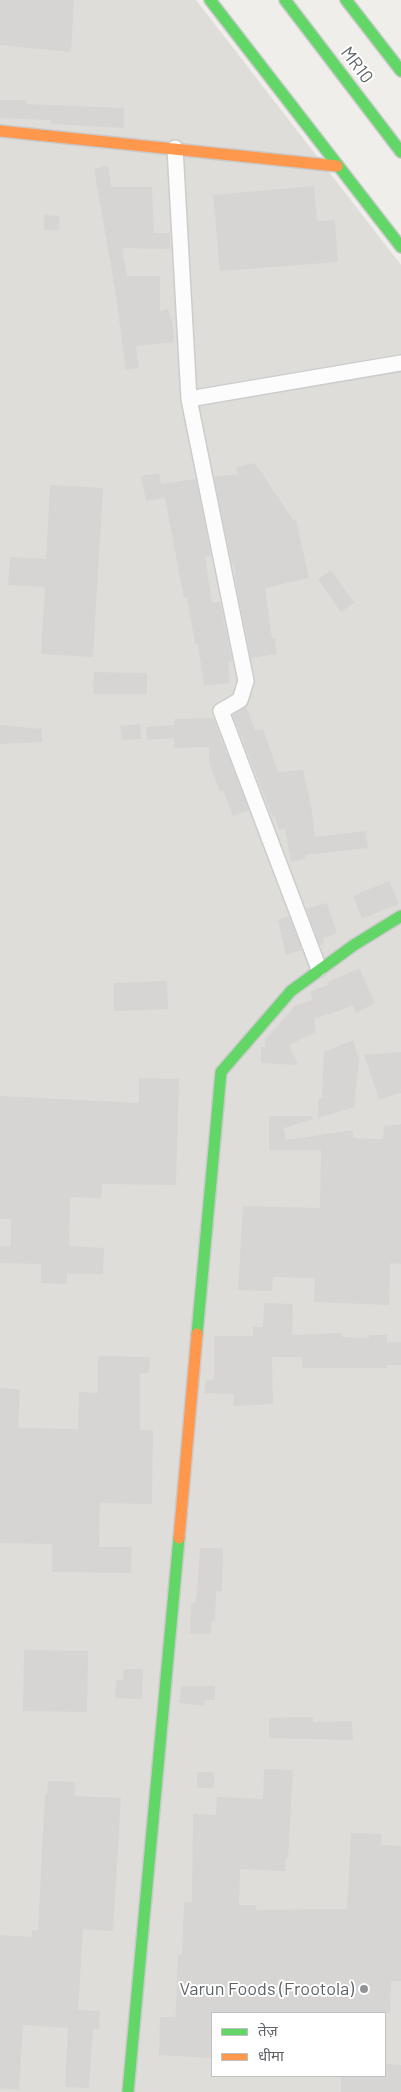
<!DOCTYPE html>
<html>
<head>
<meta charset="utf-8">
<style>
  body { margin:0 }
  #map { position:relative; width:401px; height:2092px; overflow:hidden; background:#efeeea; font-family:Barlow,"Noto Sans Devanagari",sans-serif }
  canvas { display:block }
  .legend { position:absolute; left:211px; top:2012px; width:175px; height:65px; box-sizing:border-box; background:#fff; border:1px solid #bfc1c3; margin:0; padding:6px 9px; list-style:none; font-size:15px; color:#5f6368 }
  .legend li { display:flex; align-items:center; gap:10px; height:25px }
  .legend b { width:25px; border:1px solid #bfc1c3 }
</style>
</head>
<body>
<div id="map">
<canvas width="401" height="2092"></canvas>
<ul class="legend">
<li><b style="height:6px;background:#63d668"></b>तेज़</li>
<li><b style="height:6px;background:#ff974d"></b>धीमा</li>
</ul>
</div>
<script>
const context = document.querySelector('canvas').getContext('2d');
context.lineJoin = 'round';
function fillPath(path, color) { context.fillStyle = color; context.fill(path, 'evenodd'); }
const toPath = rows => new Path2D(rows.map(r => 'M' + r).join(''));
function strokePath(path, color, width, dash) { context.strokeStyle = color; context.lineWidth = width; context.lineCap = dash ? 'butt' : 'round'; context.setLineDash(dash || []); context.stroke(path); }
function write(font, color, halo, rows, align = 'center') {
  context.font = font + ' Barlow,sans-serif'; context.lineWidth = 4; context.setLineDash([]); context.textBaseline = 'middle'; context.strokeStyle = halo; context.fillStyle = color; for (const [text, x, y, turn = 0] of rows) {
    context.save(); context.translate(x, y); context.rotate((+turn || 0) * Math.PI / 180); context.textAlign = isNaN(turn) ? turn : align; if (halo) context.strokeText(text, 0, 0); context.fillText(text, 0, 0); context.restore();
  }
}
fillPath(toPath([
  [0,0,196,0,401,265,401,2092,0,2092],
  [212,2013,385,2013,385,2076,212,2076]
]), '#dfddda');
fillPath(toPath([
  [0,0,74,0,71,52,0,45],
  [0,100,26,100,26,104,124,108,124,128,51,124,50,120,0,118],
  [108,166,111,187,152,187,154,233,170,233,170,249,122,248,127,276,160,276,160,311,168,309,172,321,174,342,136,346,139,368,126,370,115,289,94,169],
  [314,186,317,221,335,220,338,262,220,271,213,195],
  [44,215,60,216,59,230,44,230],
  [255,463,293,520,296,519,309,578,265,588,272,639,275,638,277,654,251,658,236,584,234,564,232,564,214,477,238,474,236,467],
  [159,473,161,484,196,479,211,556,205,557,212,603,220,602,232,661,228,662,230,683,204,686,198,644,195,644,187,597,184,598,165,498,146,501,141,476],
  [50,485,103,488,93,657,41,654,45,587,8,585,10,557,46,559],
  [331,570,354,603,341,612,318,579],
  [94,672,147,673,147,694,93,694],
  [246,706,255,730,263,729,278,772,303,770,311,806,315,837,366,831,368,848,305,855,306,859,291,862,285,828,279,830,275,817,273,818,233,715],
  [213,718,249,810,233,816,223,790,220,791,209,763,209,747,174,748,174,738,147,740,146,727,174,725,174,719],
  [140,724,141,739,122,740,120,726],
  [0,725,42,729,42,742,0,744],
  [389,881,399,904,362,919,353,896],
  [327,903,337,934,323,938,324,943,320,945,306,909],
  [289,916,302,950,286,955,278,920],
  [359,968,375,1003,356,1013,353,1006,314,1019,316,1032,289,1045,298,1065,261,1063,261,1047,266,1047,265,1040,296,1005,313,1000,310,992,313,990,329,985,328,982],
  [167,981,168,1009,114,1011,114,983],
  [353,1040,359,1060,354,1107,318,1118,319,1098,322,1098,324,1052],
  [401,1052,401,1093,379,1099,364,1055],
  [139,1078,179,1079,176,1185,102,1184,101,1198,70,1197,69,1246,104,1248,103,1274,67,1274,67,1284,41,1283,41,1264,0,1263,0,1246,11,1246,11,1219,0,1219,0,1096,139,1103],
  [269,1116,312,1116,313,1119,284,1128,286,1140,353,1130,353,1138,383,1139,384,1126,401,1124,401,1264,390,1263,389,1305,314,1302,315,1278,273,1277,272,1291,238,1290,243,1206,320,1208,321,1150,269,1150],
  [264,1303,293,1304,292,1335,342,1333,342,1337,369,1338,369,1335,387,1335,387,1342,401,1342,401,1365,387,1365,387,1368,302,1368,302,1357,272,1357,273,1404,233,1406,234,1394,204,1393,206,1380,214,1380,214,1336,253,1336,253,1327,263,1327],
  [98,1356,150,1357,149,1373,140,1373,140,1430,153,1430,152,1504,100,1503,99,1547,132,1547,131,1573,52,1572,52,1544,0,1543,0,1388,20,1389,18,1428,78,1429,79,1392,98,1393],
  [200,1548,223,1548,222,1591,216,1591,215,1621,212,1621,211,1634,190,1634,191,1603,195,1603,197,1594],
  [24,1650,88,1651,87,1712,23,1711],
  [124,1669,143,1669,142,1699,115,1698,116,1680,123,1680],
  [181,1686,215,1686,215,1700,205,1700,204,1706,179,1703],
  [313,1717,313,1722,352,1721,353,1740,269,1738,269,1718],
  [264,1769,293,1770,288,1858,286,1857,285,1871,240,1869,239,1905,256,1905,256,1910,347,1909,351,1833,382,1834,381,1845,401,1846,401,1981,391,1981,390,2013,212,2013,212,2058,159,2055,160,2017,175,2017,176,2011,178,1955,182,1955,184,1902,192,1902,193,1814,216,1815,217,1797,263,1799],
  [197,1772,214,1772,214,1788,197,1788],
  [48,1781,75,1782,74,1796,121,1798,113,1931,83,1929,78,2010,100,2011,99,2029,93,2029,89,2088,65,2087,68,2028,23,2025,19,2090,0,2088,0,1935,32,1937,32,1930,38,1930,45,1794,47,1794],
  [385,2064,401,2065,401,2092,341,2092,341,2076,385,2076]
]), '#d6d5d3');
const street = toPath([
  [175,148,189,399,246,681,240,700,221,711,319,969],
  [189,399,401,363]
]);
const fast = toPath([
  [210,0,401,247],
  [285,0,401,152],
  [346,0,401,71],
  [197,1334,221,1072,291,991,354,945,401,916],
  [128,2092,179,1538]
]);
const slow = toPath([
  [0,131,337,166],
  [179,1538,197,1334]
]);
strokePath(street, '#cbcccc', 18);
strokePath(fast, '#cacacb', 14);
strokePath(slow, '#cacacb', 14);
strokePath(street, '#fdfcfc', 15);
strokePath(fast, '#63d668', 11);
strokePath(slow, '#ff974d', 11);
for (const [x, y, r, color] of [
  [364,1989,5,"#919496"]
]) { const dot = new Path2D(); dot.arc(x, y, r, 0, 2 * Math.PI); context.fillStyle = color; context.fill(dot); strokePath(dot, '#fff', 2); }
write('18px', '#5f6368', '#fff', [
  ["MR10",357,65,53]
]);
write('18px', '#5f6368', '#fff', [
  ["Varun Foods (Frootola)",354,1989]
], 'right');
</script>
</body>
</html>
